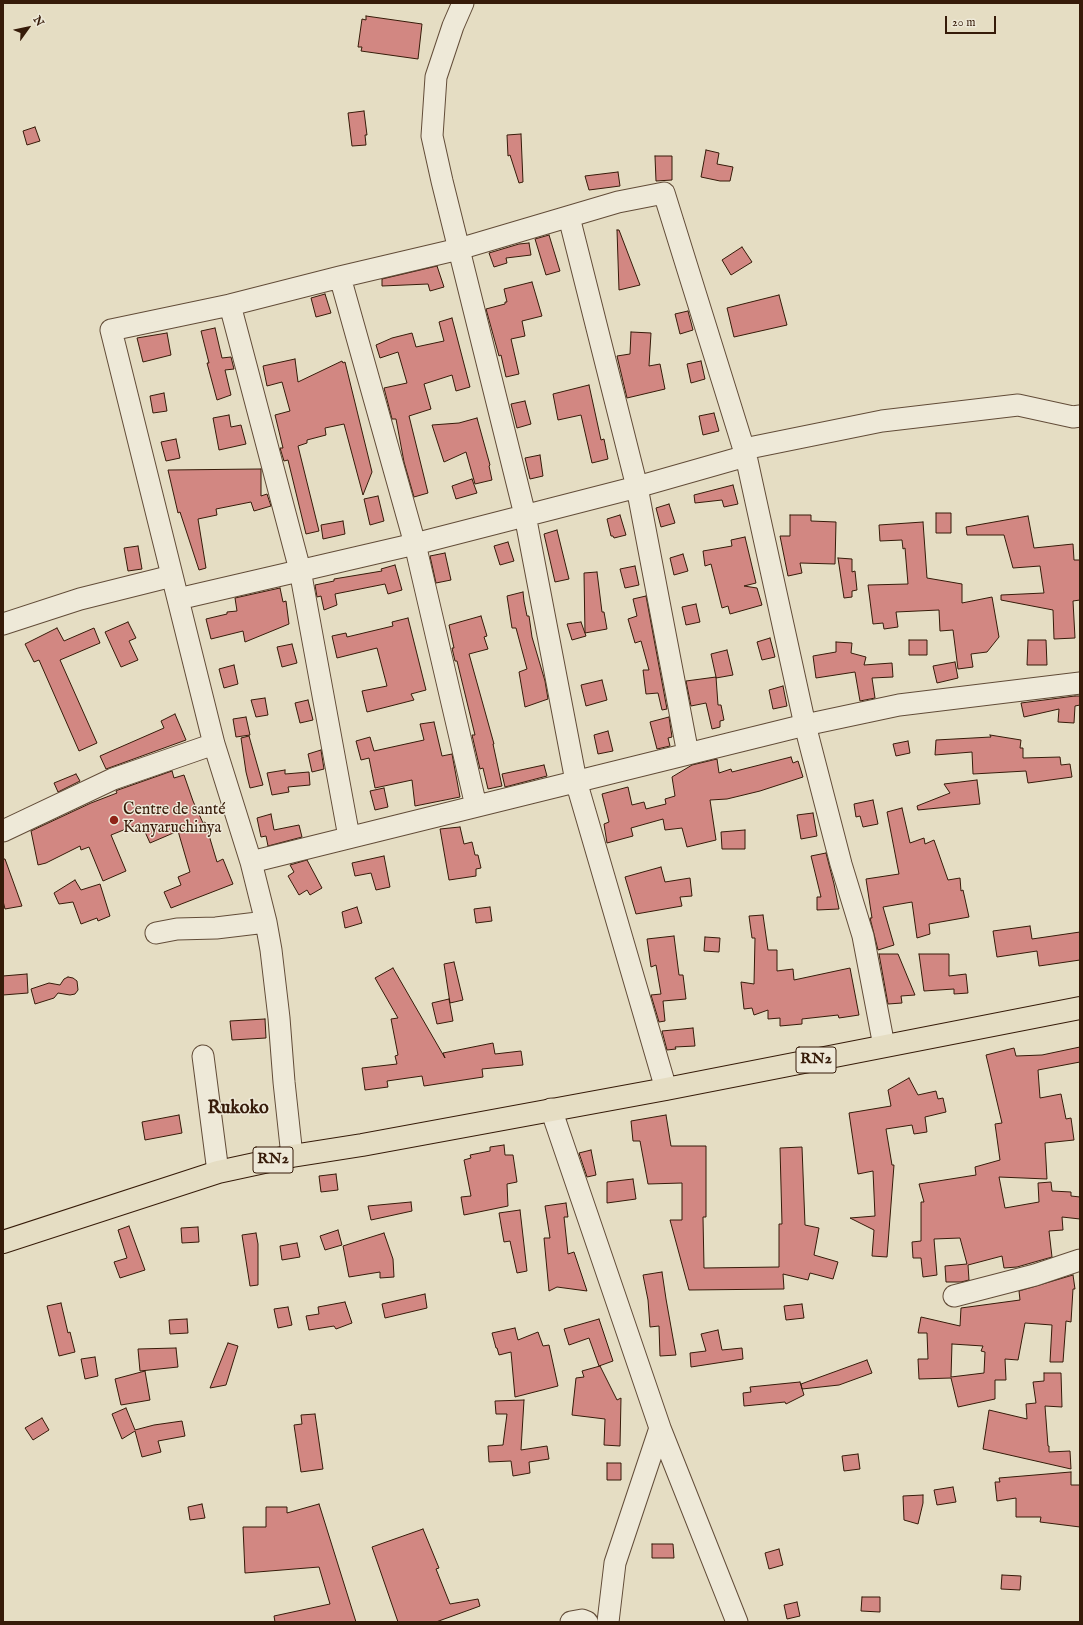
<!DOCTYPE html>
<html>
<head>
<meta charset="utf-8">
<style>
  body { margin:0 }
  #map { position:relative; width:1083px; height:1625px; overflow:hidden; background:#e5ddc3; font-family:"IM FELL English",serif }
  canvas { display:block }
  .frame { position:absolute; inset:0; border:4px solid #361b09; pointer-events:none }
  .north { position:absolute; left:8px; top:8px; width:40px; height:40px; -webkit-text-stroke:3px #eee9d8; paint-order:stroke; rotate:57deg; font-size:11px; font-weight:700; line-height:16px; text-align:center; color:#361b09 }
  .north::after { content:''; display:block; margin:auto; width:14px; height:18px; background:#361b09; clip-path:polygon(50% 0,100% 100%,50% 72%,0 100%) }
  .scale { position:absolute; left:945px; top:16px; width:51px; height:18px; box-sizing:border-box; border:2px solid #361b09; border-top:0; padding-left:5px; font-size:12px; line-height:14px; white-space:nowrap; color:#361b09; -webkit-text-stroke:3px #eee9d8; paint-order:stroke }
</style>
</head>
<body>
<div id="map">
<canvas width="1083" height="1625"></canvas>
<div class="frame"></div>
<div class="north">N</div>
<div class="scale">20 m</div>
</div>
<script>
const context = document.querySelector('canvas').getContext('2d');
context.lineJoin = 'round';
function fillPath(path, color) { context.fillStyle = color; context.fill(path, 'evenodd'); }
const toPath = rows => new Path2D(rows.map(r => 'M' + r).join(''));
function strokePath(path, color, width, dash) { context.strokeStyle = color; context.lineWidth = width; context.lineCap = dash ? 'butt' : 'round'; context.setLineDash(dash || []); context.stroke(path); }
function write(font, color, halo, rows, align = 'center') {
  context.font = font + ' "IM FELL English",serif'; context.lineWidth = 3; context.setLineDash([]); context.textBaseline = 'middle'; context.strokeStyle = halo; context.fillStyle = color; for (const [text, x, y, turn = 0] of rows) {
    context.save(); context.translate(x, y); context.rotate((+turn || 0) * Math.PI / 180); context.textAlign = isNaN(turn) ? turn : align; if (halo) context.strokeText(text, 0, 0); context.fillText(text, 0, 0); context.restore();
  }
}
const building = toPath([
  [366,16,422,24,418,59,361,51,362,47,358,47,362,19,366,20,366,16],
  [364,111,367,135,365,135,366,145,352,146,348,113,364,111],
  [35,127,40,141,27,145,23,131,35,127],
  [521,134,523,182,519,183,510,155,508,156,507,135,521,134],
  [706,150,719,153,717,164,733,167,730,181,720,181,701,177,706,150],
  [655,156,672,156,672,180,656,181,655,156],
  [618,172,620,186,589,190,585,176,618,172],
  [617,230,619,230,640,285,619,290,617,230],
  [549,235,560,271,546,275,535,239,549,235],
  [529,243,531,255,506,258,507,263,494,267,489,253,519,244,529,243],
  [742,247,752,262,731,275,722,260,742,247],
  [437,266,444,287,430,291,428,284,382,286,382,279,437,266],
  [532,282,542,316,522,321,525,336,511,339,519,374,506,377,501,355,499,356,486,309,505,304,505,302,507,302,504,289,532,282],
  [325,294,331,313,316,317,311,298,325,294],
  [779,295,787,325,734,337,727,308,779,295],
  [688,311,693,330,680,334,675,314,688,311],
  [452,318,470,387,456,391,452,375,424,384,431,409,409,416,428,493,414,497,404,462,396,419,392,419,384,388,407,383,398,352,380,358,376,345,392,338,412,333,416,347,444,341,439,322,452,318],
  [215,328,222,358,231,357,234,369,225,370,231,395,217,400,207,363,209,363,201,331,215,328],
  [631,332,651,333,649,366,660,364,665,389,627,398,617,356,630,354,631,332],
  [167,333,171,355,143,362,137,338,167,333],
  [295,359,298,382,342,361,343,363,345,362,372,472,363,495,344,424,325,428,326,435,307,440,307,443,298,446,319,531,306,534,288,460,284,461,280,448,283,448,275,415,290,411,282,382,267,386,263,366,295,359],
  [701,361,705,379,691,383,687,364,701,361],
  [589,385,601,440,604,439,608,459,592,463,581,415,558,420,553,394,589,385],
  [164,393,167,411,153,413,150,396,164,393],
  [525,401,531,424,517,428,511,404,525,401],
  [714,413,719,431,703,435,699,416,714,413],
  [229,415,231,427,241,425,246,444,219,450,213,418,229,415],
  [477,418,490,465,489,466,492,480,475,484,466,452,444,462,432,425,459,423,477,418],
  [176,439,180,458,166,461,161,442,176,439],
  [540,455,543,476,530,479,525,458,540,455],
  [261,469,261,496,267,494,271,506,254,511,251,502,216,509,217,515,198,519,206,568,199,570,180,512,178,513,168,470,261,469],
  [472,479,477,493,456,499,452,486,472,479],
  [733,485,738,504,724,507,722,500,695,503,694,495,733,485],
  [378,496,384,521,370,525,364,499,378,496],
  [669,504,675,523,661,527,656,508,669,504],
  [936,513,951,513,951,533,936,533,936,513],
  [620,515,626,535,614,538,613,536,611,536,607,519,620,515],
  [790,515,811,515,811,521,836,522,835,564,800,563,802,573,788,576,780,536,790,536,790,515],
  [1028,516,1034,548,1073,544,1074,560,1080,560,1080,600,1073,601,1075,638,1054,639,1053,610,1001,600,1001,595,1044,593,1040,566,1013,568,1004,535,967,535,966,527,1028,516],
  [343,521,345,534,323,539,321,525,343,521],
  [923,522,927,578,962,584,962,603,992,597,999,637,987,652,971,654,973,667,958,669,953,630,940,631,939,610,896,612,898,627,884,629,883,623,873,624,868,585,908,584,905,548,903,549,902,540,880,541,879,525,923,522],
  [557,530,569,579,555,582,544,534,557,530],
  [745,537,756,583,744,586,757,588,762,605,730,614,728,606,722,608,711,564,705,566,703,551,732,546,731,540,745,537],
  [508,542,514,561,500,565,494,546,508,542],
  [138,546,142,569,128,571,124,548,138,546],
  [445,553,451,580,436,583,430,556,445,553],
  [683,554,688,571,674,575,670,558,683,554],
  [838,558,852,559,852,572,855,571,857,590,852,591,852,597,844,598,838,558],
  [395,565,402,590,388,594,385,584,335,594,337,605,324,610,321,596,317,597,315,585,334,581,334,579,382,571,381,569,395,565],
  [635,566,639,585,625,588,620,569,635,566],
  [597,572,602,612,604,612,607,629,585,633,584,573,597,572],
  [280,588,283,602,286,601,289,624,245,642,243,631,211,639,206,619,227,614,227,612,237,611,235,598,280,588],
  [523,592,524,601,527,616,529,616,532,637,545,681,548,699,525,707,519,672,527,669,516,628,512,628,507,596,523,592],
  [646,596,667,709,662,710,658,693,646,694,643,670,649,670,641,641,635,643,628,619,637,616,633,599,646,596],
  [696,604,700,622,686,625,682,607,696,604],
  [481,616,487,636,484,637,488,649,469,654,494,744,493,744,502,786,488,789,483,768,480,769,472,735,475,735,457,661,455,661,452,648,454,648,449,625,481,616],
  [408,618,426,690,411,694,414,700,367,712,362,691,387,686,377,648,337,658,332,636,346,633,347,637,393,626,392,622,408,618],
  [128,622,136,638,129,641,138,660,121,667,105,632,128,622],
  [581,622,586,636,572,640,567,624,581,622],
  [57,628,64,641,94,628,100,643,60,660,97,743,79,751,39,660,34,662,25,644,57,628],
  [770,638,775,657,762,660,757,642,770,638],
  [909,640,927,640,927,655,909,655,909,640],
  [1028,640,1046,640,1047,665,1027,665,1028,640],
  [836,642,852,643,851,653,866,657,864,665,892,663,893,677,872,678,875,698,860,701,855,672,816,678,813,656,836,652,836,642],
  [292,644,297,663,282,667,277,647,292,644],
  [727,650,733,675,716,678,716,677,718,705,721,705,724,720,720,721,720,727,712,729,706,703,691,706,686,681,716,677,711,654,727,650],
  [955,662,958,678,937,683,933,666,955,662],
  [234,665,238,684,224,688,219,669,234,665],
  [602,680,607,700,586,706,581,685,602,680],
  [783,686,787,706,773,709,769,690,783,686],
  [1075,696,1080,696,1080,705,1075,706,1074,723,1058,722,1059,709,1024,717,1021,703,1075,696],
  [265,698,268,715,256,717,251,700,265,698],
  [308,700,313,720,300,723,295,703,308,700],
  [175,714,186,740,106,769,100,756,164,728,161,721,175,714],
  [246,717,250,735,236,737,233,719,246,717],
  [669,717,672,737,668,738,670,746,657,749,650,722,669,717],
  [434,722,442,756,452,754,460,797,415,806,412,780,375,788,369,758,361,760,356,741,370,737,374,751,424,740,420,724,434,722],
  [608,731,613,751,598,754,594,735,608,731],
  [990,735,1021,740,1020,748,1023,748,1023,758,1060,757,1061,765,1070,764,1072,777,1028,783,1026,771,973,774,972,752,935,755,936,740,991,737,990,735],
  [249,736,263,785,250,788,246,772,241,738,249,736],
  [908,741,910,753,896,756,893,744,908,741],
  [321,750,324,769,312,772,308,754,321,750],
  [791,757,793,763,798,761,803,777,760,791,727,799,710,800,716,840,687,847,682,828,665,830,663,819,631,828,633,836,607,843,604,824,609,822,602,794,628,787,632,805,644,802,646,809,666,804,665,799,675,796,672,777,692,765,717,759,719,773,731,769,732,772,791,757],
  [544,765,547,776,505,787,502,774,544,765],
  [285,770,285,774,309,772,310,785,288,787,289,792,272,795,267,773,285,770],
  [172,771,174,778,184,775,193,801,203,823,205,822,217,862,223,859,233,884,171,908,164,892,181,885,178,877,190,872,178,831,150,843,141,823,111,835,126,871,103,881,89,847,81,850,80,846,46,863,38,865,31,831,91,803,117,793,116,791,118,790,172,771],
  [76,774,80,781,58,792,54,783,76,774],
  [977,780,980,804,918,810,917,806,950,793,944,784,977,780],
  [384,788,388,807,375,810,370,791,384,788],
  [873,800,878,824,863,827,860,816,856,817,854,804,873,800],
  [902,808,910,843,924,838,925,844,934,840,948,880,960,878,961,891,963,890,969,917,929,924,930,934,917,938,912,902,883,907,894,945,878,950,870,918,872,918,866,879,899,874,887,812,902,808],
  [813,813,817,836,801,839,797,815,813,813],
  [271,814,274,830,299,825,302,837,268,846,266,836,261,837,257,818,271,814],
  [460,827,464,844,472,842,475,855,478,855,481,868,476,869,476,876,449,880,440,829,460,827],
  [745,830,745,849,722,849,721,832,745,830],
  [826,853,834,884,839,909,817,910,817,897,821,897,811,856,826,853],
  [384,856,390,887,376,890,371,873,355,876,352,863,384,856],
  [3,859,5,859,22,906,5,909,3,901,3,859],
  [307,860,322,888,310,895,307,890,299,895,288,876,294,872,290,865,307,860],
  [661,867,665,882,690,878,692,896,680,897,682,906,636,914,625,877,661,867],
  [75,880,81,890,100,884,110,916,98,921,97,918,81,924,73,902,59,904,54,893,75,880],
  [357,907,362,923,345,928,342,912,357,907],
  [490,907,492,921,476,923,474,909,490,907],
  [763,915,768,950,777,950,777,971,793,969,794,980,850,968,859,1015,839,1018,838,1015,802,1019,802,1024,780,1026,780,1018,768,1019,768,1010,754,1015,752,1008,744,1009,741,982,754,984,755,938,752,938,749,916,763,915],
  [1030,926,1032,939,1080,932,1080,960,1039,966,1037,951,997,957,993,931,1030,926],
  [674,936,679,975,683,975,686,999,663,1001,665,1021,659,1022,651,995,661,994,656,965,651,967,647,939,674,936],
  [705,937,720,938,719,952,704,951,705,937],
  [879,954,898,954,915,995,901,996,902,1003,888,1004,879,954],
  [919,954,949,954,949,976,966,974,968,993,954,994,954,989,924,991,919,954],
  [454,962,463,1000,450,1003,444,964,454,962],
  [393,968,445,1058,443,1053,493,1043,495,1054,521,1051,523,1065,482,1069,483,1077,424,1086,422,1076,387,1081,388,1087,365,1090,362,1068,397,1064,395,1056,398,1055,391,1019,398,1018,375,978,393,968],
  [27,974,28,993,3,995,3,976,27,974],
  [68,977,73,978,77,981,78,990,75,994,70,995,58,993,54,998,35,1004,31,989,49,983,60,985,64,979,68,977],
  [449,999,453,1021,437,1024,432,1003,449,999],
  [265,1019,266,1038,232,1040,230,1021,265,1019],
  [693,1028,695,1046,675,1047,676,1049,667,1050,662,1031,693,1028],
  [1080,1047,1080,1062,1038,1070,1040,1098,1061,1094,1066,1119,1071,1118,1074,1140,1045,1143,1047,1179,999,1177,1005,1208,1039,1202,1038,1183,1051,1182,1052,1191,1071,1192,1071,1196,1080,1197,1080,1219,1062,1217,1063,1230,1049,1231,1052,1257,1017,1267,1004,1268,1002,1256,968,1265,969,1280,961,1282,946,1282,945,1266,967,1264,960,1238,934,1239,937,1275,923,1277,921,1258,913,1258,912,1242,921,1241,921,1202,924,1202,919,1184,976,1175,975,1167,1000,1160,995,1124,1002,1123,986,1055,1014,1048,1016,1056,1042,1055,1080,1047],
  [909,1078,918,1095,936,1091,938,1099,943,1098,946,1112,925,1117,927,1132,914,1134,912,1125,886,1129,892,1165,894,1165,887,1257,872,1256,874,1230,850,1218,875,1216,873,1171,858,1174,849,1113,891,1106,888,1090,909,1078],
  [179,1115,182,1133,145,1140,142,1122,179,1115],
  [666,1115,671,1146,706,1146,706,1217,703,1217,704,1268,779,1267,779,1224,782,1224,780,1148,802,1147,805,1225,819,1228,814,1255,838,1262,833,1279,810,1273,808,1280,783,1274,784,1289,689,1290,670,1220,682,1220,682,1183,648,1184,640,1141,633,1141,631,1121,666,1115],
  [504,1145,505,1155,513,1155,517,1182,507,1184,508,1206,464,1215,461,1197,471,1196,464,1160,471,1158,470,1155,490,1151,490,1147,504,1145],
  [591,1150,596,1175,587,1177,579,1153,591,1150],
  [336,1174,338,1190,321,1192,319,1176,336,1174],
  [633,1179,636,1199,607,1203,607,1182,633,1179],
  [411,1202,412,1211,371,1220,368,1206,411,1202],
  [566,1203,568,1217,564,1217,568,1254,574,1252,587,1291,557,1287,549,1291,544,1238,550,1238,545,1206,566,1203],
  [520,1210,527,1271,517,1273,510,1241,504,1242,499,1213,520,1210],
  [129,1226,145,1270,120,1278,114,1262,127,1258,118,1230,129,1226],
  [198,1227,199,1242,182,1243,181,1228,198,1227],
  [338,1230,342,1245,325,1250,320,1236,338,1230],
  [256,1233,258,1244,258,1285,250,1286,242,1235,256,1233],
  [384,1233,393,1259,394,1277,380,1278,380,1272,349,1277,343,1246,384,1233],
  [297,1243,300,1257,282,1260,280,1246,297,1243],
  [662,1272,666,1299,676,1355,660,1356,659,1326,650,1327,648,1300,643,1275,662,1272],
  [1073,1275,1075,1289,1073,1289,1071,1322,1066,1321,1063,1362,1050,1362,1052,1325,1025,1323,1018,1360,1005,1359,1006,1380,995,1380,995,1399,958,1407,951,1378,919,1379,918,1359,928,1359,927,1333,918,1333,921,1317,960,1326,961,1308,1020,1300,1019,1291,1073,1275],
  [952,1344,983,1346,981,1351,985,1352,984,1373,951,1377,952,1344],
  [425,1294,427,1308,385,1318,382,1304,425,1294],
  [345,1302,352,1323,336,1329,334,1326,309,1330,306,1316,319,1314,318,1307,345,1302],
  [61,1303,68,1333,70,1332,75,1352,59,1356,47,1306,61,1303],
  [802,1304,804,1318,786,1320,784,1306,802,1304],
  [288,1307,292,1325,278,1328,274,1309,288,1307],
  [187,1319,188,1333,170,1334,169,1320,187,1319],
  [599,1319,613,1361,599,1366,589,1338,569,1345,564,1329,599,1319],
  [515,1328,518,1340,538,1332,543,1346,549,1345,558,1386,515,1397,511,1352,499,1355,497,1348,496,1348,492,1333,515,1328],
  [718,1330,722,1350,742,1348,743,1359,691,1367,690,1353,706,1351,701,1334,718,1330],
  [228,1343,238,1346,226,1385,210,1388,228,1343],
  [176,1348,178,1367,140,1371,138,1349,176,1348],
  [95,1357,98,1376,85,1379,81,1359,95,1357],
  [867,1360,872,1373,839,1385,802,1389,801,1384,867,1360],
  [600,1366,617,1400,621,1398,620,1446,604,1445,605,1419,572,1415,576,1378,584,1377,582,1371,600,1366],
  [145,1371,150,1400,121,1405,115,1379,145,1371],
  [1044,1373,1061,1373,1062,1407,1045,1406,1048,1446,1049,1446,1049,1452,1070,1451,1071,1469,983,1449,989,1410,1027,1419,1026,1404,1036,1403,1033,1382,1044,1381,1044,1373],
  [800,1382,804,1395,786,1404,785,1402,744,1406,743,1393,751,1392,750,1387,800,1382],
  [524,1400,521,1450,547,1446,549,1459,529,1462,530,1473,513,1476,511,1461,489,1462,488,1446,503,1445,507,1414,496,1414,495,1401,524,1400],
  [126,1408,135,1430,154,1425,182,1421,185,1436,158,1441,161,1452,142,1457,135,1431,122,1439,112,1414,126,1408],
  [315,1414,323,1469,301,1472,294,1425,302,1424,301,1415,315,1414],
  [42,1418,49,1430,33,1440,25,1428,42,1418],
  [858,1454,860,1469,844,1471,842,1456,858,1454],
  [607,1463,621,1463,621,1480,607,1480,607,1463],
  [1071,1472,1071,1485,1080,1485,1080,1527,1040,1522,1041,1517,1016,1517,1016,1498,997,1501,995,1482,1000,1482,999,1478,1071,1472],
  [953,1487,956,1502,937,1505,934,1490,953,1487],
  [923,1495,923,1503,918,1524,904,1520,903,1496,923,1495],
  [202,1504,205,1518,190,1520,188,1507,202,1504],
  [319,1504,356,1622,275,1622,274,1616,330,1604,319,1567,245,1573,243,1527,266,1527,266,1507,287,1507,287,1513,319,1504],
  [423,1529,439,1568,436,1569,450,1604,478,1599,480,1606,436,1622,398,1622,372,1547,423,1529],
  [652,1544,673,1544,674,1558,652,1558,652,1544],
  [779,1549,783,1565,769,1569,765,1553,779,1549],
  [1002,1575,1021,1576,1020,1590,1001,1589,1002,1575],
  [862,1597,880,1597,880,1612,861,1611,862,1597],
  [797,1602,800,1616,787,1619,784,1605,797,1602]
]);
fillPath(building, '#d28782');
strokePath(building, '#361b09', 1);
const street = toPath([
  [463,3,453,26,436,77,432,136,442,181,525,515,576,781,666,1089],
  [569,217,637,487,688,754],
  [340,277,415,544,476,806],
  [230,305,300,570,349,837],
  [744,449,882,421,1018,405,1073,417,1080,416],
  [178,599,415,544,637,487,746,456],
  [3,624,80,599,172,576],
  [3,831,113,779,214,744],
  [251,862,805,725,899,705,1080,683],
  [156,933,177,929,216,928,266,922],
  [203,1056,218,1172],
  [551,1109,660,1428,615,1563,608,1622],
  [292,1156,284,1082,279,1018,271,950,266,922,251,862,214,744,111,330,230,305,340,277,459,249,618,202,664,193,746,456,805,725,841,864,863,936,884,1046],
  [954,1296,1035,1275,1080,1260],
  [660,1428,737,1622],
  [571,1622,582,1620,587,1622]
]);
const highway = toPath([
  [3,1242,218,1172,292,1156,362,1145,666,1089,1080,1008]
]);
strokePath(street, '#624c38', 23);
strokePath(highway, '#361b09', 24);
strokePath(street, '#eee9d8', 21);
strokePath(highway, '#e5ddc3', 22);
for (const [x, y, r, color] of [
  [114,820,5,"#8f2418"]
]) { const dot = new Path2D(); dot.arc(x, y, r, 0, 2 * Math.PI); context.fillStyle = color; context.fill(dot); strokePath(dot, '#eee9d8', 1.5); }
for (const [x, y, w] of [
  [816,1060,40],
  [273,1160,40]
]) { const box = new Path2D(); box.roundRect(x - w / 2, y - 13, w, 26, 3); context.fillStyle = '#eee9d8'; context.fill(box); strokePath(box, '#361b09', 1); }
write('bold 15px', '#361b09', null, [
  ["RN2",816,1060],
  ["RN2",273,1160]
]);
write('16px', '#361b09', '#eee9d8', [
  ["Centre de santé",123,811],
  ["Kanyaruchinya",123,829]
], 'left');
write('bold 18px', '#361b09', '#eee9d8', [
  ["Rukoko",238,1109]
]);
</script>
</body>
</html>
